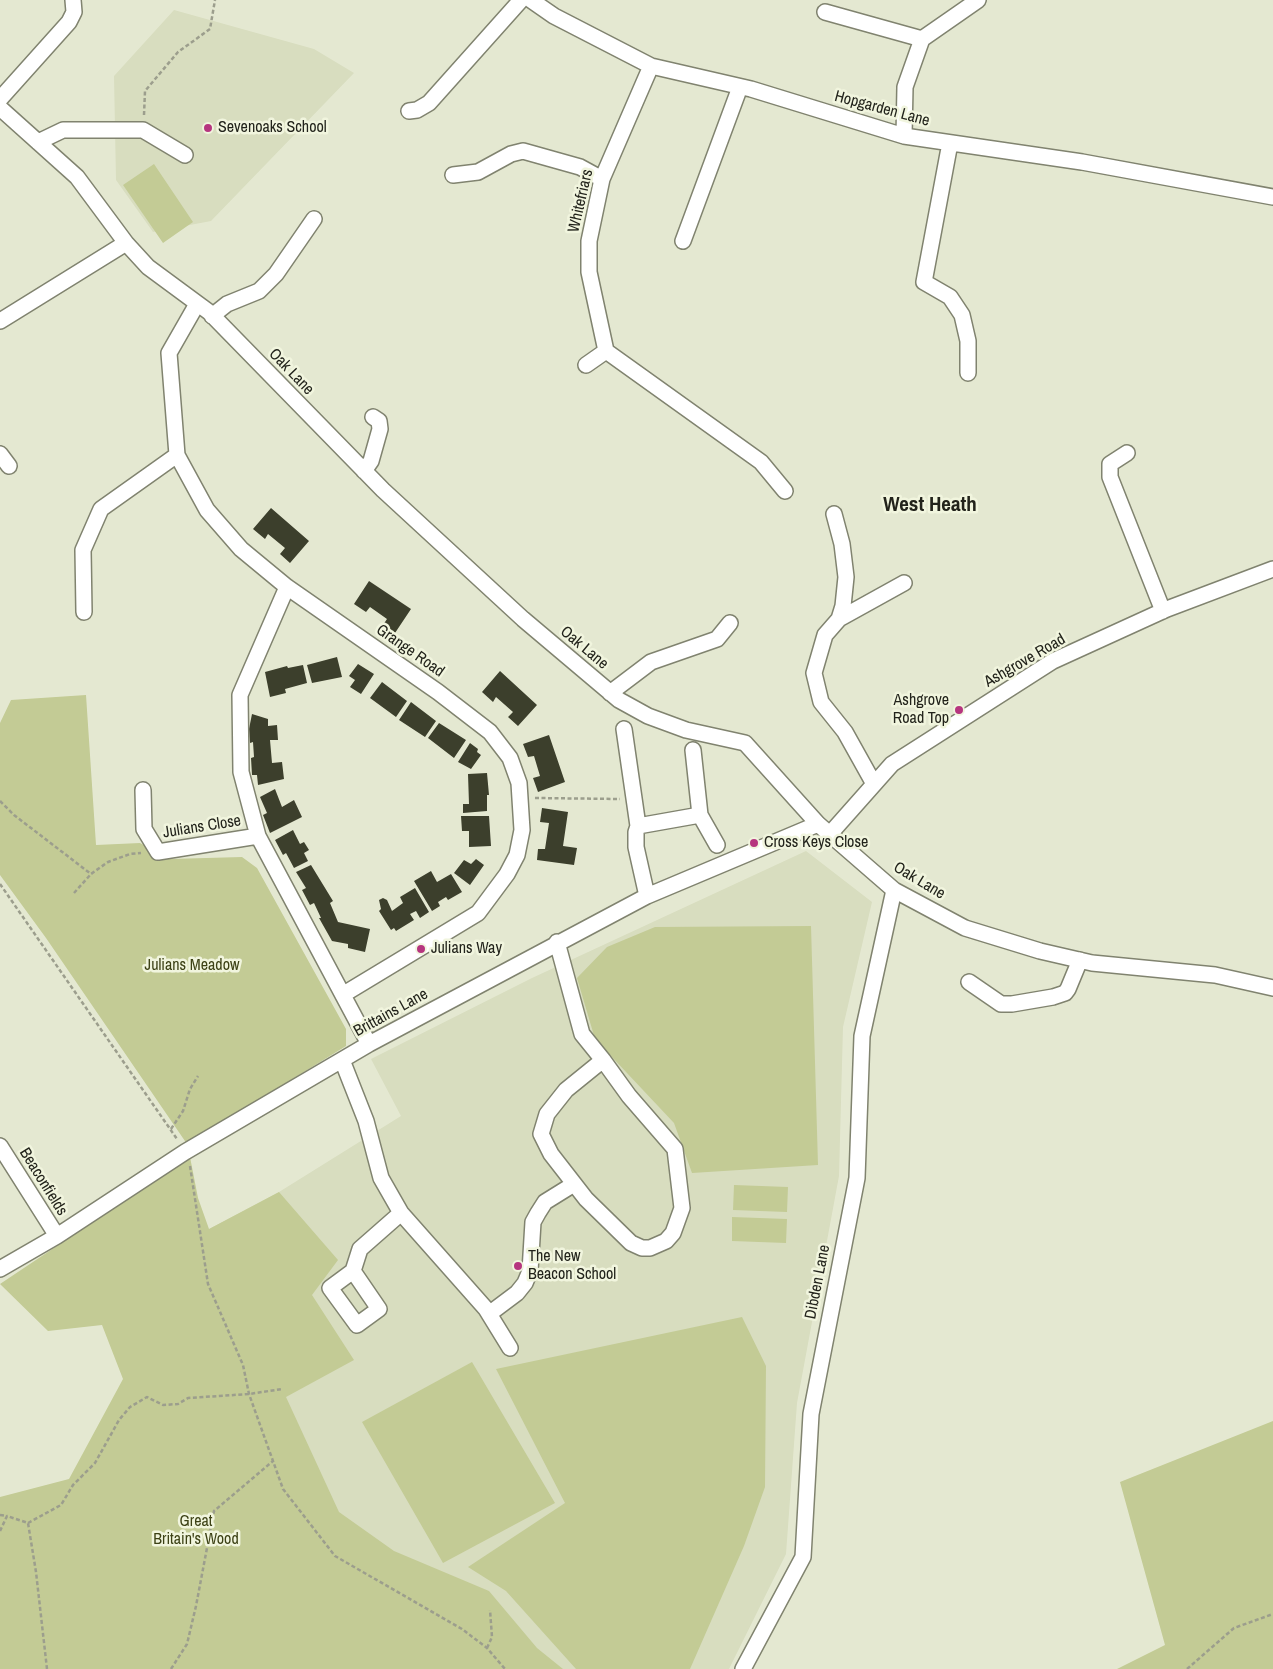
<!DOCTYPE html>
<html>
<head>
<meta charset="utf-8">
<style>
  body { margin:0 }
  canvas { display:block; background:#e4e8d1 }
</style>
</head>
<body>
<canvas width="1273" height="1669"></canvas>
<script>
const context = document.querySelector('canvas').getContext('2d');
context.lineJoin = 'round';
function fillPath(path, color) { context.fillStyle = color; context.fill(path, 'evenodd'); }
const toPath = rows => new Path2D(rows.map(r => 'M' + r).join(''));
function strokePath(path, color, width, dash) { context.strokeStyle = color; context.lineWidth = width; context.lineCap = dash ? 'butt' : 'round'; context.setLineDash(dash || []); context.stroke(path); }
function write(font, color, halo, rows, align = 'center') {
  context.font = font + ' "Archivo Narrow",sans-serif'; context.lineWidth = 5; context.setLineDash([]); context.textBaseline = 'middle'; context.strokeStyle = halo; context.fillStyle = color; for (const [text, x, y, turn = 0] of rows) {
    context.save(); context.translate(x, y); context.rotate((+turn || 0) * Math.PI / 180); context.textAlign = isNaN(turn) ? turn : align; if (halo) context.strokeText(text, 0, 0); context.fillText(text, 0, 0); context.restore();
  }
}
fillPath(toPath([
  [174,10,314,49,354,73,211,221,153,232,116,180,114,76],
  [806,851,872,902,843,1027,839,1176,797,1403,786,1554,729,1669,517,1669,342,1550,209,1229,279,1192,401,1116,371,1059,532,978]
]), '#d8ddbf');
fillPath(toPath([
  [154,164,193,222,163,243,123,185],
  [86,695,96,845,140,843,170,859,242,857,257,868,346,1029,346,1046,187,1144,46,938,0,875,0,723,11,700],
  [811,926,818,1165,692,1173,674,1123,595,1039,577,978,607,947,655,927],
  [190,1157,198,1198,209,1229,279,1192,338,1260,312,1295,354,1360,286,1397,339,1512,394,1551,489,1591,537,1648,563,1669,0,1669,0,1497,69,1479,123,1379,102,1325,48,1331,0,1284],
  [734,1185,788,1187,787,1212,733,1210],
  [732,1217,787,1219,786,1243,732,1241],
  [742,1317,766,1366,765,1487,744,1546,690,1669,576,1669,506,1591,468,1567,565,1503,496,1369],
  [472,1362,555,1503,443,1563,362,1422],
  [1273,1421,1273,1669,1117,1669,1165,1645,1120,1482]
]), '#c3cb95');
fillPath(toPath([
  [271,508,309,541,290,563,280,554,285,548,268,534,265,539,253,529],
  [369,581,411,609,395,633,383,625,387,619,370,607,366,612,354,604],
  [337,657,342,677,312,683,307,665],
  [358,664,374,674,361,694,350,687,355,680,349,676],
  [303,665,307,683,285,689,286,693,270,697,265,672,287,666,288,668],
  [500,671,537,705,518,726,508,717,513,712,496,697,493,702,482,692],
  [382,682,407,701,396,717,370,698],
  [411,702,436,721,425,737,399,720],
  [252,714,268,719,268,726,277,725,278,740,270,740,272,763,282,762,284,779,258,785,257,775,252,775,251,758,254,757,253,742,250,743,249,729],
  [439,723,466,740,454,758,428,738],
  [549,735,565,782,538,792,533,778,540,776,534,756,528,757,523,744],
  [470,743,478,749,477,752,481,755,471,769,458,762],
  [487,773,489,795,487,795,487,811,463,813,463,804,469,804,468,774],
  [275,789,282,807,294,800,302,817,270,833,263,815,267,813,260,797],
  [542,808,568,812,563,846,577,848,574,865,537,860,538,849,545,849,549,823,540,822],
  [461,816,489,816,491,846,469,847,469,831,462,831],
  [293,830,300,844,304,842,309,850,304,853,308,861,294,868,286,853,283,855,275,840],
  [476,859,484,865,470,885,454,873,464,860,471,864],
  [311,865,333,901,330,903,338,922,370,929,365,952,348,948,348,944,332,941,319,918,321,918,314,903,310,905,302,890,306,888,296,872],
  [431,871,437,882,451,874,462,892,448,900,446,897,438,902,440,906,432,911,414,881],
  [415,888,429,912,420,918,416,911,410,914,414,920,396,931,394,928,391,930,379,911,381,909,379,900,383,898,387,900,392,911,403,903,400,897]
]), '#3c3f2c');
const minor = toPath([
  [531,0,554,16,651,66,751,89,904,136,1082,162,1273,197],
  [825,12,922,39],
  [0,99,69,22,74,12,73,0],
  [0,108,77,177,126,243,148,267,209,312,383,490,523,619,619,700,648,716,686,730,745,743,818,824,894,890,965,928,1040,951,1092,963,1215,975,1273,988],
  [409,111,417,110,429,103,521,0],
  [904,136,905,87,922,39,978,0],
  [38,142,63,130,143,130,185,155],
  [950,143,924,282,950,297,962,315,968,341,968,373],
  [453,175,478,172,511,154,523,151,580,167,602,179],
  [683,241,740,87],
  [197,304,169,353,177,455,207,510,241,549,287,587,438,692,490,732,510,758,519,783,522,830,517,855,507,874,478,913,344,994],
  [212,316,227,304,259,291,276,274,314,219],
  [0,321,126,243],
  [606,351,761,462,785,491],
  [586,365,606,351,589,272,589,241,602,179,651,66],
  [1127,453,1110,464,1110,477,1163,611],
  [0,454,9,466],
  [364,471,371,461,380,429,379,421,373,417],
  [834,514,842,544,846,577,843,606,839,619],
  [287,587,240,695,241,772,258,836,369,1044],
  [84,612,83,550,101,509,177,455],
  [610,693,651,662,717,639,730,623],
  [624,729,638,826,636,832,636,847,647,896],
  [693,750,700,815],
  [874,784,845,732,821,702,814,673,825,635,839,619,904,583],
  [143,790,144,829,158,852,258,836],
  [638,826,700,815,717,845],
  [829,835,892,764,1053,661,1167,609,1273,569],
  [557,942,582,1034,603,1060,629,1096,675,1149,682,1208,673,1233,666,1241,650,1248,642,1248,631,1243,586,1199,551,1154,541,1134,547,1114,566,1090,603,1060],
  [969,982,1001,1004,1012,1004,1053,997,1065,993,1068,989,1080,960],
  [342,1060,366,1121,381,1178,401,1213,486,1309,510,1348],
  [0,1146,57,1236],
  [0,1269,57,1236,185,1152,369,1044,647,896,818,824],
  [353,1271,379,1309,357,1325,330,1288,353,1271],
  [353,1271,360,1249,401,1213],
  [489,1314,517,1293,525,1283,530,1271,533,1222,538,1213,545,1202,574,1184],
  [743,1669,803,1557,811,1414,857,1178,862,1036,894,890]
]);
strokePath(minor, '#80836f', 18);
strokePath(toPath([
  [144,115,145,91,178,52,210,29,215,0],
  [535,798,620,799],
  [0,801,14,815,91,874,108,862,130,854,141,853],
  [0,884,177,1139],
  [74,893,91,874],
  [171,1129,183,1111,190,1089,198,1076],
  [190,1166,208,1284,243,1365,249,1394,283,1489,335,1556,462,1629,487,1648,505,1669],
  [0,1515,7,1516],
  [28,1523,61,1505,73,1485,95,1463,119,1420,130,1407,147,1397,163,1405,178,1404,188,1398,249,1394,282,1389],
  [0,1531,7,1516,28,1523,36,1572,47,1669],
  [487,1648,492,1637,490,1610],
  [171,1669,187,1644,196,1606,214,1511,273,1461],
  [1187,1669,1234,1628,1273,1614]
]), '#9c9e8d', 2.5, [4, 2.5]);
strokePath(minor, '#fff', 15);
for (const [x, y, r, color] of [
  [208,128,5,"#b6357f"],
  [959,710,5,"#b6357f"],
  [754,843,5,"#b6357f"],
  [421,949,5,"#b6357f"],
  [518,1266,5,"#b6357f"]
]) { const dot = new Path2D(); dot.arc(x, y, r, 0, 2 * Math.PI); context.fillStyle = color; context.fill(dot); strokePath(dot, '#f1f5de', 2); }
write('16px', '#22231b', '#f1f5de', [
  ["Hopgarden Lane",882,109,15],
  ["Whitefriars",581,201,-77],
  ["Oak Lane",291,372,46],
  ["Oak Lane",584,648,40],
  ["Grange Road",410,651,35],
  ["Ashgrove Road",1025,661,-30],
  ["Julians Close",202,827,-9],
  ["Oak Lane",919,881,31],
  ["Brittains Lane",391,1013,-29],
  ["Beaconfields",43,1182,58],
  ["Dibden Lane",818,1282,-79]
]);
write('16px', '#22231b', '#f1f5de', [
  ["Sevenoaks School",218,128],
  ["Ashgrove",949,701,"right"],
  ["Road Top",949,719,"right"],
  ["Cross Keys Close",764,843],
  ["Julians Way",431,949],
  ["The New",528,1257],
  ["Beacon School",528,1275]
], 'left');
write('16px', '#3c4115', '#f1f5de', [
  ["Julians Meadow",192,966],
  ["Great",196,1522],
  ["Britain's Wood",196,1540]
]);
write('bold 21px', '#22231b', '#f1f5de', [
  ["West Heath",930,505]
]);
</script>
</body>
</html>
